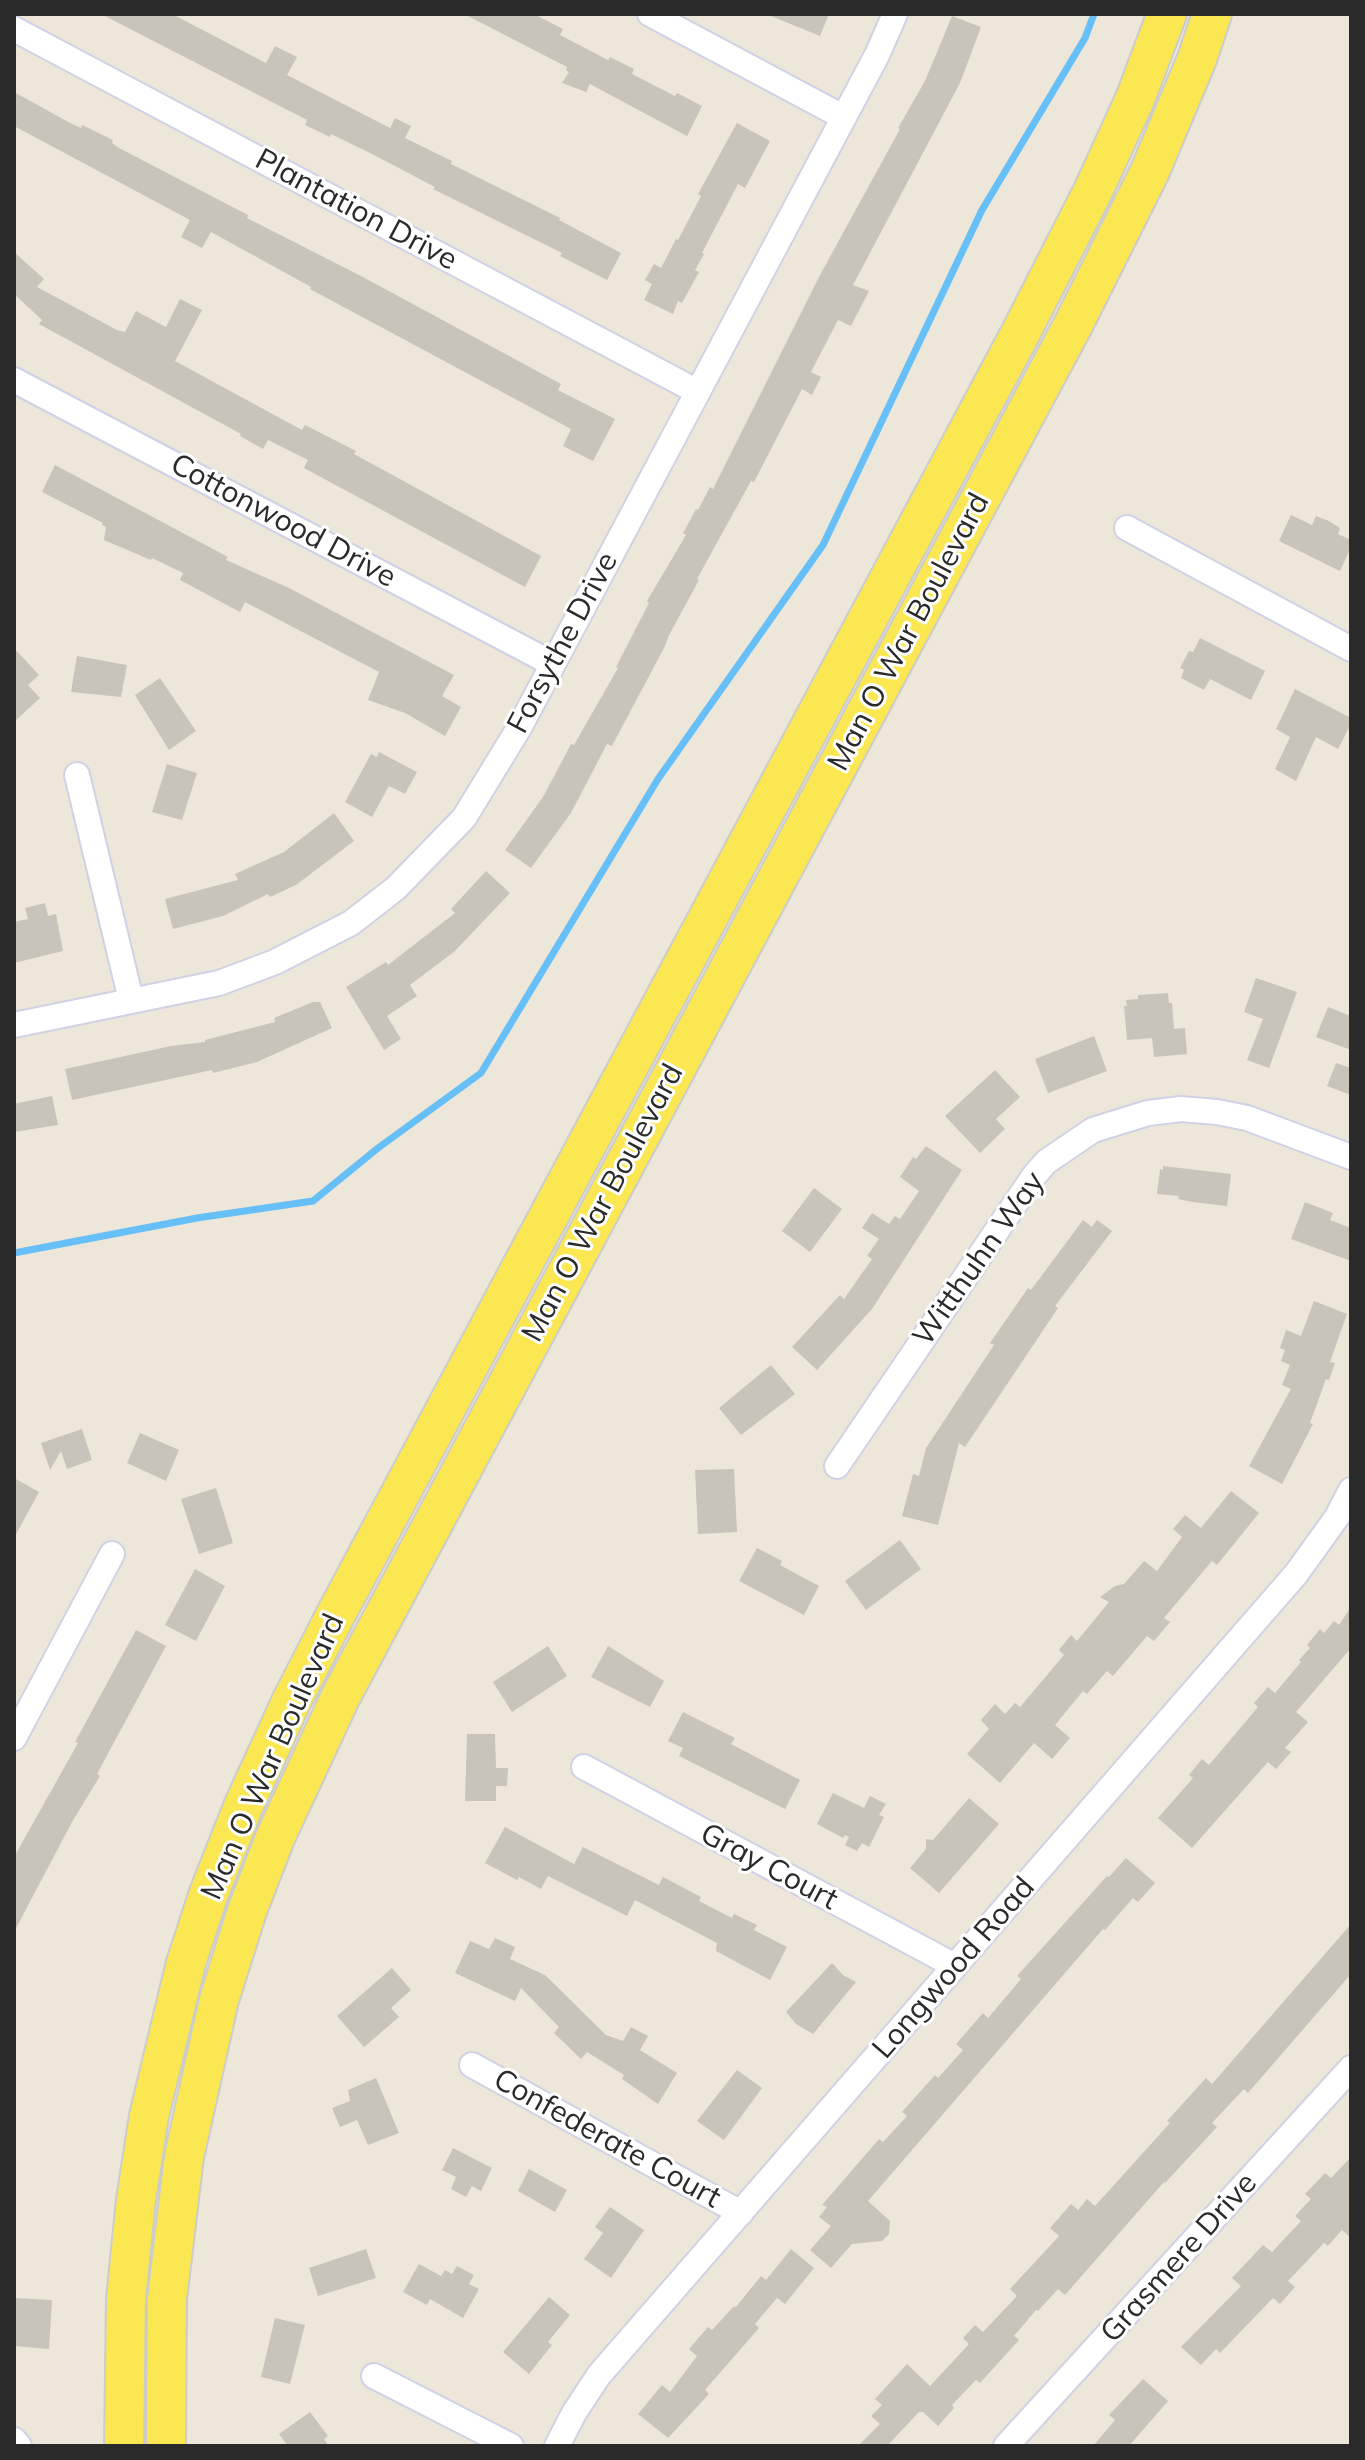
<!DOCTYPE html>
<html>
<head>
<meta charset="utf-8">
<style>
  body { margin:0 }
  #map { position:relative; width:1365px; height:2460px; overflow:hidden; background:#ede7da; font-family:Mulish,sans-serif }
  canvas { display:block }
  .frame { position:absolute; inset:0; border:16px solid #2a2a2a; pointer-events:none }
</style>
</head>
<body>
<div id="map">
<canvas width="1365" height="2460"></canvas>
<div class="frame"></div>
</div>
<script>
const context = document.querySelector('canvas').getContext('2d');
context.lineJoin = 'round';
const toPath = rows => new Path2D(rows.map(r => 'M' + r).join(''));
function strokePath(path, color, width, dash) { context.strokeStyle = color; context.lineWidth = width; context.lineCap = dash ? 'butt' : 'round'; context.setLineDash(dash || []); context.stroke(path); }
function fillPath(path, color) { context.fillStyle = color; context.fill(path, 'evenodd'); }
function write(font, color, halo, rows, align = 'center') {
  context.font = font + ' Mulish,sans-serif'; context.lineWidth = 6; context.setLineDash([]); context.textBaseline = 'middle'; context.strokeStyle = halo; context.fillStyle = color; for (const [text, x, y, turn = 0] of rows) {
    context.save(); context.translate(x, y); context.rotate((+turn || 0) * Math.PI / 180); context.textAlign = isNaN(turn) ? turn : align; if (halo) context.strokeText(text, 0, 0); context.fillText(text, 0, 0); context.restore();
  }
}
strokePath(toPath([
  [14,1253,197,1218,313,1201,378,1148,481,1073,658,779,823,545,982,210,1085,38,1094,14]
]), '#66bff7', 7);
fillPath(toPath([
  [101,14,172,14,266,63,275,46,297,57,287,75,390,128,395,118,411,126,405,138,452,161,451,164,560,218,559,220,621,253,607,280,560,256,562,253,433,189,435,187,372,154,331,134,330,137,305,125,307,120],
  [464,14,534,14,563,29,560,35,608,60,610,57,634,69,632,74,675,96,677,93,702,106,687,136,590,84,586,92,562,83,569,72,566,70,567,67],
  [766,14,829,14,820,36],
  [952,16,981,27,960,83,853,285,869,291,851,326,838,320,811,372,821,377,812,395,802,389,754,482,751,481,697,579,699,580,669,635,665,646,612,746,607,744,571,813,531,868,505,850,543,797,571,744,574,745,618,668,616,667,649,603,647,601,686,535,683,533,696,509,698,510,710,487,713,489,820,275,900,129,898,128,925,81],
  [14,92,72,124,81,128,82,125,113,140,112,143,119,148,248,215,247,218,361,276,561,384,558,390,615,419,593,461,563,446,571,429,310,289,311,287,211,232,202,248,181,237,190,220,14,126],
  [737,123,770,141,745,188,738,184,702,253,704,254,695,270,699,272,682,303,678,301,673,314,644,300,652,284,645,280,654,264,661,268,676,239,678,240,701,196,698,194],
  [14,252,44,279,37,287,117,330,125,332,136,311,166,327,180,299,202,310,175,361,302,430,305,425,356,451,354,454,541,556,525,587,304,468,308,460,268,440,263,449,240,436,241,434,39,324,42,320,14,294],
  [55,465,228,557,226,560,289,588,454,675,442,696,461,707,445,736,405,713,368,700,379,672,245,602,240,612,180,580,183,573,152,558,151,560,104,540,106,527,102,525,103,523,42,492],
  [1291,515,1312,525,1316,516,1329,521,1340,528,1338,534,1351,540,1351,547,1340,571,1279,541],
  [1200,638,1265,671,1251,700,1210,679,1204,690,1181,678,1184,670,1180,668,1189,651,1193,652],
  [14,648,39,675,28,685,40,698,14,722],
  [77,656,127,665,121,697,71,692],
  [160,678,196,731,169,750,135,695],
  [1295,689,1351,718,1351,724,1338,749,1316,737,1296,781,1275,769,1290,737,1276,729],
  [379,752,417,772,405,794,389,786,372,817,345,802,371,754,377,757],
  [167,764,197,773,182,820,152,812],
  [334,813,354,841,296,885,270,897,268,894,223,916,173,929,165,899,238,880,235,874,284,852],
  [486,871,510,893,455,951,410,985,417,996,387,1016,401,1039,384,1050,346,987,386,962,388,965,455,913,451,909],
  [45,903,48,916,56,914,63,951,14,963,14,922,28,919,25,908],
  [1256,978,1297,992,1269,1068,1247,1060,1263,1019,1244,1012],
  [1168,993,1169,1003,1172,1003,1174,1029,1185,1028,1187,1054,1154,1057,1152,1038,1127,1040,1124,1006,1127,1006,1126,1000,1138,999,1138,995],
  [313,1002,320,1002,332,1028,257,1062,213,1073,212,1070,72,1100,65,1069,171,1046,205,1042,205,1040,275,1022,274,1018],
  [1328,1007,1351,1016,1351,1050,1316,1037],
  [1094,1036,1107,1071,1048,1093,1035,1059],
  [1336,1063,1351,1068,1351,1095,1327,1086],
  [995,1070,1020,1097,996,1119,1005,1129,980,1153,945,1116],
  [52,1096,58,1125,14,1132,14,1104],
  [926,1146,962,1170,872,1309,817,1370,792,1347,840,1295,844,1299,872,1259,867,1256,879,1239,862,1228,872,1213,889,1224,895,1216,900,1219,919,1191,900,1177,913,1157,916,1159],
  [1163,1166,1231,1174,1227,1206,1192,1202,1178,1199,1179,1196,1157,1194,1160,1169,1163,1170],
  [814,1188,842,1209,810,1252,782,1231],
  [1305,1202,1333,1213,1330,1220,1351,1228,1351,1261,1291,1239],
  [1083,1220,1092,1227,1097,1220,1112,1231,1055,1306,1058,1308,965,1447,959,1443,938,1525,902,1516,913,1474,919,1476,926,1448,994,1345,990,1343,1028,1288,1031,1290],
  [1314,1301,1347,1314,1330,1362,1335,1363,1329,1380,1326,1379,1310,1423,1313,1424,1282,1484,1249,1466,1291,1389,1282,1385,1290,1365,1281,1361,1285,1350,1280,1348,1286,1330,1301,1336],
  [771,1365,795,1394,741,1435,719,1408],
  [82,1429,92,1460,67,1469,61,1451,50,1470,41,1443],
  [140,1433,179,1450,166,1481,127,1463],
  [734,1469,737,1532,698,1534,695,1470],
  [14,1478,39,1492,14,1538],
  [216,1488,233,1543,199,1554,181,1499],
  [1231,1491,1259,1513,1217,1565,1212,1561,1164,1618,1170,1622,1154,1641,1147,1636,1113,1676,1107,1671,1087,1694,1083,1691,1055,1725,1070,1738,1052,1759,1034,1743,1000,1783,967,1754,989,1729,981,1720,995,1704,1005,1714,1015,1703,1020,1707,1064,1655,1059,1650,1071,1635,1077,1641,1109,1602,1100,1597,1115,1586,1124,1584,1144,1561,1157,1571,1182,1537,1173,1529,1185,1515,1201,1528],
  [900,1540,921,1569,866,1610,845,1581],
  [757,1548,782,1561,780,1565,819,1586,804,1615,739,1581],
  [195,1569,225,1586,196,1641,165,1625],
  [1351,1607,1351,1648,1296,1712,1308,1722,1285,1748,1291,1752,1276,1769,1268,1762,1192,1848,1158,1818,1193,1778,1189,1775,1202,1759,1209,1765,1258,1707,1254,1703,1268,1687,1275,1693,1301,1662,1299,1660,1310,1648,1307,1645,1320,1629,1324,1633,1334,1621,1339,1625],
  [136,1630,166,1646,97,1774,100,1776,72,1822,14,1932,14,1857,78,1743,75,1742],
  [548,1646,567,1676,512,1712,493,1682],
  [608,1646,664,1681,650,1707,591,1677],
  [683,1712,735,1738,731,1744,800,1780,785,1809,679,1756,683,1748,668,1741],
  [467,1734,495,1734,496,1768,508,1768,507,1786,496,1786,496,1801,465,1801],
  [833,1793,864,1808,870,1796,886,1804,879,1815,884,1817,869,1847,862,1843,857,1851,845,1845,849,1837,845,1835,843,1838,817,1824],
  [969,1798,999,1824,939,1893,910,1868,926,1849,926,1839,933,1840],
  [505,1827,574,1864,583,1847,659,1885,663,1877,701,1897,699,1901,732,1918,734,1914,757,1925,754,1930,787,1947,770,1980,716,1951,717,1943,635,1900,627,1916,548,1876,541,1889,519,1877,517,1880,485,1863],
  [1126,1858,1155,1883,1138,1902,1133,1898,1105,1930,1103,1929,868,2201,890,2221,889,2234,882,2241,852,2244,831,2268,810,2250,831,2226,819,2217,827,2207,822,2205,879,2139,883,2142,907,2116,902,2112,935,2075,938,2078,963,2050,956,2044,983,2013,988,2018,1021,1979,1017,1976,1107,1876,1109,1877],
  [1351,1924,1351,1974,1248,2093,1244,2089,1212,2123,1217,2127,1165,2183,1164,2182,1065,2295,1058,2289,1038,2311,1036,2310,1014,2336,1019,2340,980,2383,976,2380,952,2405,954,2408,938,2426,923,2412,919,2412,887,2446,858,2446,880,2424,871,2416,882,2405,875,2399,907,2364,930,2386,969,2344,963,2338,975,2325,983,2332,1017,2296,1010,2289,1059,2236,1050,2228,1071,2204,1078,2210,1087,2199,1095,2206,1170,2123,1167,2121,1206,2078,1212,2084],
  [495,1938,515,1947,510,1959,545,1975,606,2035,623,2041,631,2027,648,2036,640,2050,677,2073,658,2104,622,2079,624,2075,587,2052,581,2059,554,2033,559,2027,521,1988,515,2001,455,1973,470,1941,489,1949],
  [832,1963,843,1975,856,1982,813,2034,796,2024,786,2012],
  [392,1968,411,1990,391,2008,399,2017,364,2047,337,2016],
  [737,2070,762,2088,724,2140,697,2121],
  [376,2078,399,2133,368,2145,357,2120,340,2127,332,2108,350,2101,348,2090],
  [453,2148,492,2168,481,2191,472,2186,466,2197,451,2189,456,2177,442,2170],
  [1351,2157,1351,2238,1342,2230,1328,2246,1324,2243,1288,2281,1295,2287,1280,2304,1273,2298,1220,2353,1216,2349,1201,2365,1181,2347,1241,2286,1232,2278,1263,2245,1272,2252,1301,2221,1295,2216,1311,2199,1305,2194,1325,2173,1331,2178],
  [529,2169,567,2190,555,2212,518,2191],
  [610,2207,644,2230,611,2278,584,2259,603,2233,595,2227],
  [366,2249,376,2278,318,2296,309,2268],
  [791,2249,814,2268,785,2304,777,2298,755,2324,759,2328,705,2390,709,2394,668,2438,638,2414,662,2385,670,2392,697,2356,689,2349,708,2327,712,2330,734,2306,736,2307,761,2276,766,2280],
  [419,2264,441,2276,445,2270,452,2274,457,2266,474,2275,469,2284,479,2289,463,2318,430,2299,427,2305,403,2292],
  [549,2297,570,2315,548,2342,552,2345,529,2374,503,2352],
  [16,2298,52,2300,49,2349,14,2346],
  [275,2318,305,2325,290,2384,261,2377],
  [1143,2379,1168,2401,1129,2446,1093,2446,1115,2420,1109,2415],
  [310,2412,328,2436,324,2439,329,2446,288,2446,279,2434]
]), '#c8c4ba');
const street = toPath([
  [650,14,843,117],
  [14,29,698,392],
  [14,380,551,663],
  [1127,528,1351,649],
  [77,775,131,1000],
  [14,1025,219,983,275,962,351,923,396,888,464,818,519,728,877,55,895,14],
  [837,1466,1034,1176,1046,1162,1093,1130,1148,1113,1181,1109,1217,1112,1247,1118,1351,1157],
  [14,1738,112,1554],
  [584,1767,955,1966],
  [472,2065,741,2213],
  [374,2376,511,2446],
  [14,2440,19,2446],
  [557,2446,574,2413,599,2375,1296,1574,1337,1517,1351,1490],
  [1006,2446,1351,2068]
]);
const primary = toPath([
  [124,2446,126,2299,136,2200,149,2116,186,1963,209,1893,243,1807,291,1702,335,1616,1020,334,1093,191,1135,99,1167,14],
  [166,2446,167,2299,184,2157,219,2000,247,1911,275,1838,341,1696,1073,325,1150,171,1197,59,1212,14]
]);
strokePath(street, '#d0d1e4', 28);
strokePath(primary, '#ccc', 42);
strokePath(street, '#fff', 24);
strokePath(primary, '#fae752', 38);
write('30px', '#2a2a2a', '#fff', [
  ["Plantation Drive",356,210,28],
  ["Cottonwood Drive",283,521,28],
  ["Man O War Boulevard",909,632,-62],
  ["Forsythe Drive",563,643,-62],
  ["Man O War Boulevard",603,1203,-62],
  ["Witthuhn Way",979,1259,-55],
  ["Man O War Boulevard",273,1757,-66],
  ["Gray Court",769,1867,28],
  ["Longwood Road",954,1968,-49],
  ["Confederate Court",607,2139,29],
  ["Grasmere Drive",1179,2258,-48]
]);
</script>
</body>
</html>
